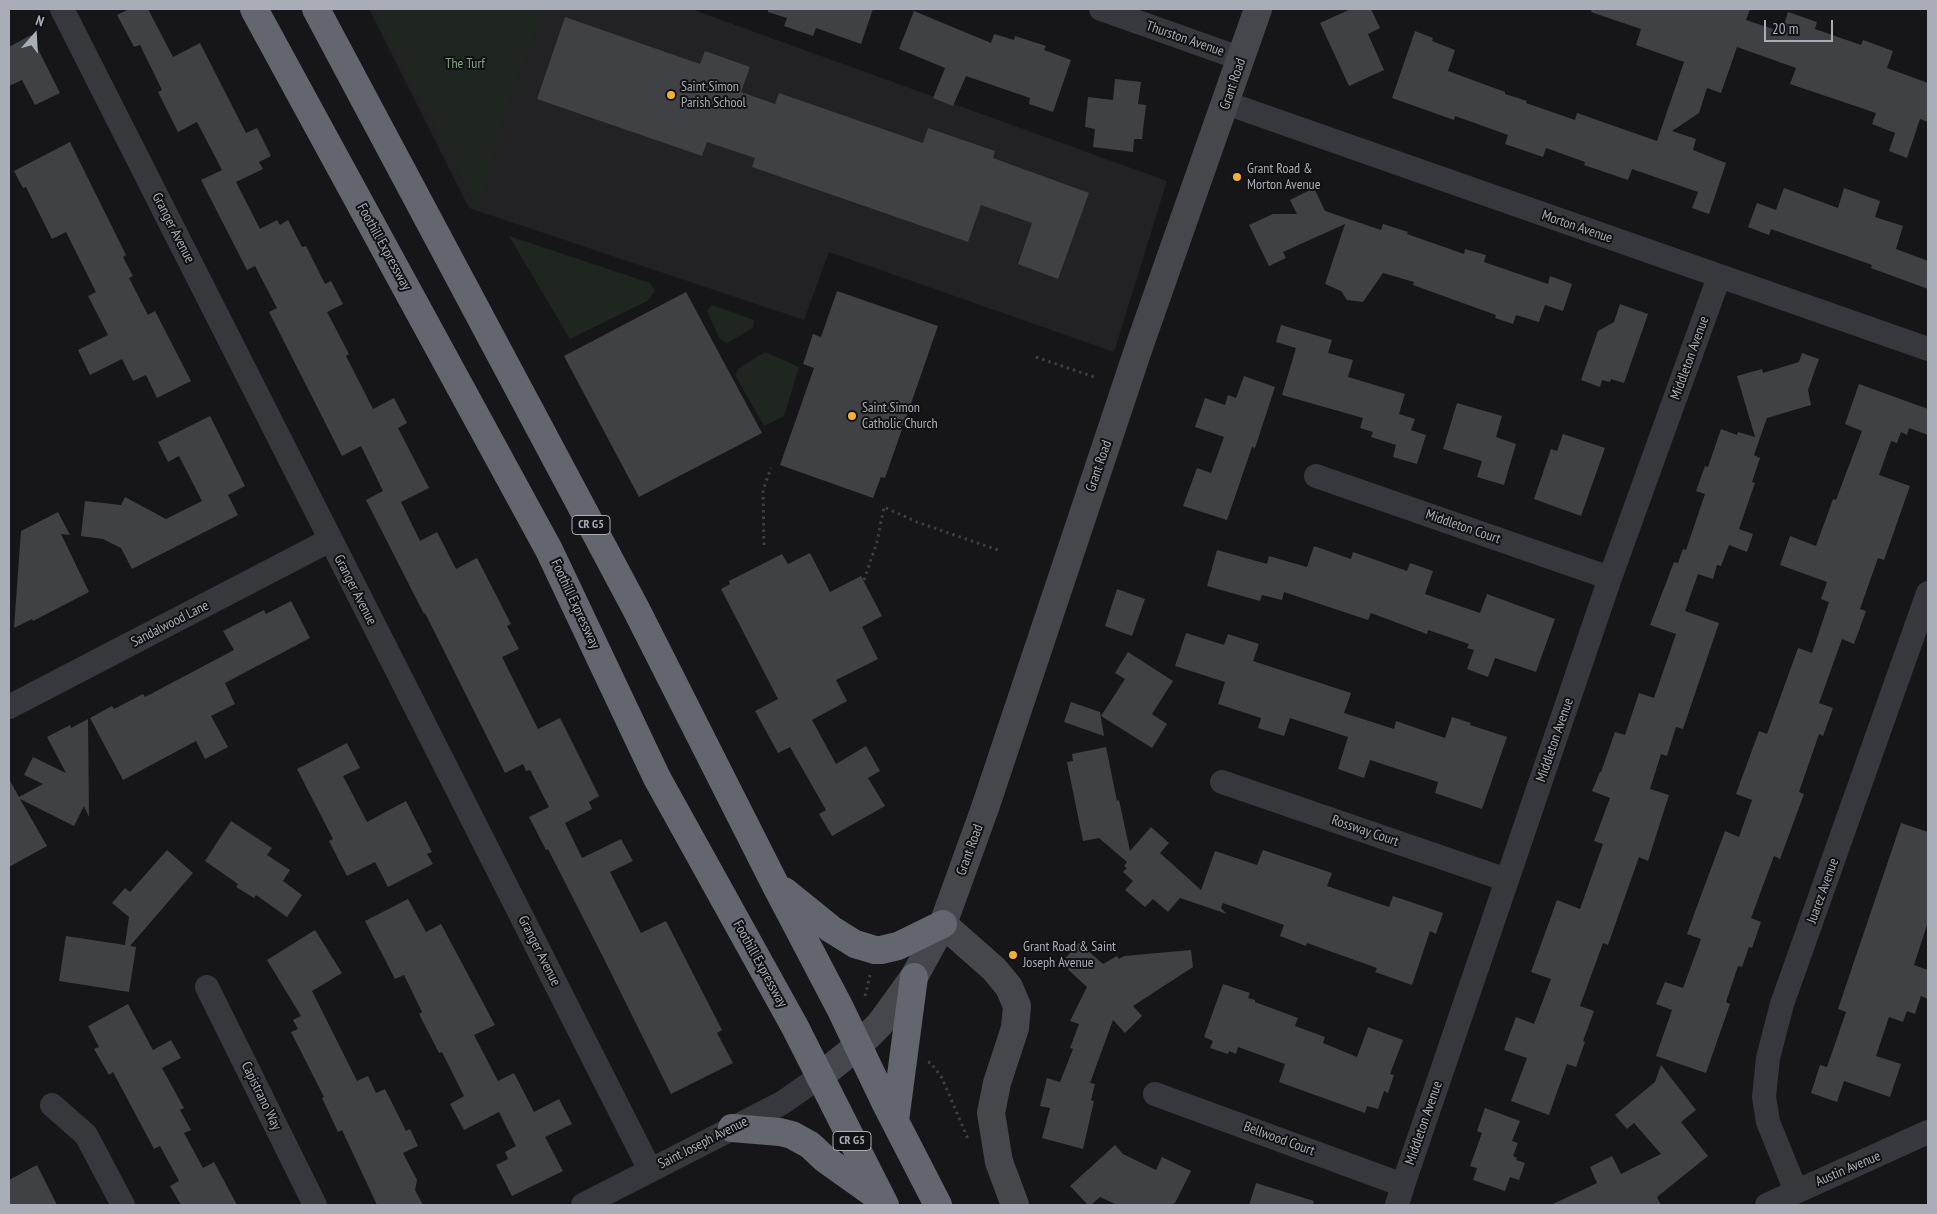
<!DOCTYPE html>
<html>
<head>
<meta charset="utf-8">
<style>
  body { margin:0 }
  #map { position:relative; width:1937px; height:1214px; overflow:hidden; background:#161618; font-family:"PT Sans Narrow",sans-serif }
  canvas { display:block }
  .frame { position:absolute; inset:0; border:10px solid #a8adb8; pointer-events:none }
  .north { position:absolute; left:10px; top:10px; width:50px; height:50px; -webkit-text-stroke:4px #111113; paint-order:stroke; rotate:19deg; font-size:14px; font-weight:700; line-height:20px; text-align:center; color:#a8adb8 }
  .north::after { content:''; display:block; margin:auto; width:18px; height:22px; background:#a8adb8; clip-path:polygon(50% 0,100% 100%,50% 72%,0 100%) }
  .scale { position:absolute; left:1764px; top:20px; width:69px; height:22px; box-sizing:border-box; border:2px solid #a8adb8; border-top:0; padding-left:6px; font-size:15px; line-height:18px; white-space:nowrap; color:#a8adb8; -webkit-text-stroke:4px #111113; paint-order:stroke }
</style>
</head>
<body>
<div id="map">
<canvas width="1937" height="1214"></canvas>
<div class="frame"></div>
<div class="north">N</div>
<div class="scale">20 m</div>
</div>
<script>
const context = document.querySelector('canvas').getContext('2d');
context.lineJoin = 'round';
function fillPath(path, color) { context.fillStyle = color; context.fill(path, 'evenodd'); }
const toPath = rows => new Path2D(rows.map(r => 'M' + r).join(''));
function strokePath(path, color, width, dash) { context.strokeStyle = color; context.lineWidth = width; context.lineCap = dash ? 'butt' : 'round'; context.setLineDash(dash || []); context.stroke(path); }
function write(font, color, halo, rows, align = 'center') {
  context.font = font + ' "PT Sans Narrow",sans-serif'; context.lineWidth = 4; context.setLineDash([]); context.textBaseline = 'middle'; context.strokeStyle = halo; context.fillStyle = color; for (const [text, x, y, turn = 0] of rows) {
    context.save(); context.translate(x, y); context.rotate((+turn || 0) * Math.PI / 180); context.textAlign = isNaN(turn) ? turn : align; if (halo) context.strokeText(text, 0, 0); context.fillText(text, 0, 0); context.restore();
  }
}
fillPath(toPath([
  [369,9,691,9,1167,181,1114,352,829,252,804,320,469,208]
]), '#222225');
fillPath(toPath([
  [373,9,542,9,503,118,479,208],
  [509,236,650,283,655,291,647,301,570,339],
  [712,305,754,320,753,328,727,343,719,338,707,311],
  [765,352,799,367,784,416,764,426,735,375,739,368]
]), '#1e261f');
fillPath(toPath([
  [129,9,148,9,173,57,200,43,246,133,257,128,271,156,259,162,263,169,236,182,260,229,277,220,280,225,288,220,302,247,306,246,325,284,331,281,343,304,327,312,349,354,346,356,373,409,394,398,407,423,398,428,429,488,401,502,420,541,437,532,456,569,477,558,511,624,507,626,519,649,502,657,538,729,560,718,599,796,589,802,592,809,565,823,582,858,621,839,633,861,610,872,641,933,666,921,722,1030,717,1033,733,1063,671,1094,604,959,548,849,546,850,529,817,549,807,530,770,526,771,523,764,505,773,425,613,424,614,366,500,383,491,361,446,342,456,269,312,277,308,255,266,247,270,201,180,222,170,197,122,178,132,158,92,162,90,140,45,134,47,117,15],
  [768,9,873,9,861,44,816,28,813,36,784,26,787,18,768,12],
  [1351,9,1371,9,1380,28,1368,34,1384,70,1349,86,1320,23],
  [1592,9,1750,9,1746,20,1782,32,1788,12,1817,22,1815,29,1861,45,1863,40,1893,51,1887,68,1928,83,1928,122,1920,119,1907,158,1889,151,1895,133,1872,124,1876,113,1790,84,1796,68,1737,47,1721,93,1707,88,1699,113,1672,131,1696,139,1693,150,1726,163,1709,214,1692,208,1698,192,1632,169,1628,180,1584,165,1585,162,1546,148,1543,157,1505,144,1508,135,1455,116,1454,120,1392,98,1415,31,1433,38,1432,41,1455,50,1448,71,1505,92,1505,94,1527,101,1526,103,1575,120,1577,113,1657,141,1684,62,1636,45,1641,29,1591,12],
  [914,11,991,43,994,34,1014,40,1015,36,1046,46,1044,50,1071,60,1053,112,1029,104,1030,98,966,76,953,106,933,98,945,68,899,49],
  [565,17,700,64,705,51,750,67,741,92,775,104,779,93,923,143,928,128,995,151,993,158,1089,193,1058,279,1018,264,1032,223,981,205,968,242,752,167,755,158,707,142,702,156,537,99],
  [31,35,60,93,35,105,22,80,9,86,9,47],
  [1115,79,1141,82,1138,104,1146,105,1142,139,1134,139,1133,152,1093,147,1095,129,1085,127,1088,97,1113,100],
  [70,142,126,255,123,257,133,276,129,278,148,315,155,311,191,381,157,398,146,375,133,381,122,359,90,375,78,350,108,335,88,296,96,292,66,232,52,239,26,187,23,188,14,171],
  [1314,188,1325,211,1381,230,1383,224,1408,232,1407,234,1464,254,1465,249,1486,255,1484,262,1548,284,1550,276,1572,284,1563,311,1545,305,1539,322,1516,315,1513,324,1495,318,1496,315,1413,285,1414,282,1383,273,1363,302,1347,300,1341,291,1325,284,1345,224,1283,252,1286,258,1269,266,1249,225,1273,214,1297,214,1290,200],
  [1784,188,1838,208,1844,188,1880,201,1875,217,1903,226,1896,249,1928,261,1928,289,1871,268,1872,265,1771,229,1769,235,1748,227,1757,203,1776,210],
  [837,291,938,326,885,478,881,477,873,498,780,465,814,368,803,364,813,334,821,337],
  [686,292,762,433,639,497,564,356],
  [1620,304,1648,314,1624,383,1611,379,1610,382,1602,380,1600,387,1581,380,1598,331,1614,322],
  [1281,325,1332,340,1328,353,1353,360,1348,377,1405,394,1399,414,1415,419,1411,430,1426,435,1417,464,1393,457,1396,445,1371,437,1373,432,1360,428,1363,418,1282,395,1296,348,1276,342],
  [1802,353,1819,359,1808,390,1811,405,1767,418,1754,455,1760,458,1752,482,1755,483,1739,529,1753,534,1747,552,1729,545,1721,566,1717,565,1713,579,1698,574,1685,611,1719,623,1683,729,1676,727,1667,756,1661,754,1650,789,1669,795,1648,861,1639,857,1608,945,1603,943,1580,1006,1594,1011,1583,1041,1585,1042,1576,1067,1567,1064,1549,1115,1511,1101,1527,1058,1504,1050,1516,1017,1534,1024,1551,979,1531,972,1557,900,1580,909,1603,844,1594,841,1610,798,1592,791,1600,772,1601,772,1615,732,1625,735,1639,693,1654,698,1676,634,1650,625,1674,562,1678,563,1683,549,1686,550,1705,494,1696,491,1705,466,1708,467,1721,429,1737,435,1738,432,1755,437,1737,376,1762,369,1763,373,1799,362],
  [1244,376,1275,387,1255,448,1252,447,1227,520,1183,506,1197,468,1211,473,1224,437,1195,427,1205,398,1225,405,1228,395,1236,398],
  [1859,384,1928,409,1928,435,1909,428,1907,435,1901,432,1897,443,1891,441,1879,475,1910,486,1884,560,1878,558,1860,609,1866,611,1854,644,1842,639,1819,703,1833,708,1823,736,1819,734,1799,792,1804,794,1780,859,1774,856,1751,918,1761,922,1752,948,1749,947,1742,967,1738,966,1726,1002,1730,1004,1706,1073,1656,1056,1672,1010,1656,1004,1665,982,1683,988,1701,939,1687,934,1696,909,1725,831,1739,837,1752,800,1736,794,1759,731,1767,734,1798,648,1812,653,1829,602,1821,599,1827,582,1780,565,1790,536,1816,546,1833,499,1836,500,1862,431,1845,424],
  [1457,403,1502,416,1496,437,1516,444,1504,485,1477,477,1482,461,1443,449],
  [210,416,245,486,228,495,238,515,132,569,121,548,103,539,81,536,85,501,121,505,125,497,166,519,202,501,179,456,168,462,158,442],
  [1563,434,1605,448,1581,516,1534,499,1551,449,1557,451],
  [58,512,70,535,61,534,89,592,33,621,32,619,14,628,21,531],
  [1314,546,1351,559,1353,552,1407,571,1410,563,1433,571,1425,594,1480,613,1487,594,1555,619,1536,672,1495,658,1488,677,1467,669,1474,650,1467,648,1469,644,1428,630,1427,634,1371,613,1368,620,1284,592,1282,600,1262,595,1260,601,1207,586,1217,550,1267,564,1269,556,1307,567],
  [810,553,830,592,861,576,882,616,862,627,878,659,836,680,847,701,812,720,836,764,866,746,880,771,868,778,885,806,832,836,819,814,826,810,790,747,778,753,755,711,778,699,721,589,730,584,729,581,782,554,788,564],
  [1117,589,1145,599,1132,636,1105,626],
  [291,601,310,638,225,683,235,704,211,716,228,747,205,759,196,741,123,780,90,718,112,706,114,709,143,694,145,697,234,650,223,631,264,610,266,614],
  [1186,633,1224,645,1228,634,1259,644,1253,661,1351,693,1344,713,1394,729,1396,721,1445,738,1452,717,1471,723,1470,725,1507,737,1482,809,1435,793,1438,782,1370,760,1364,778,1338,769,1348,737,1290,718,1284,736,1258,728,1261,718,1218,704,1225,682,1175,666],
  [1128,652,1173,681,1152,714,1167,724,1152,748,1101,716,1125,679,1115,673],
  [1071,702,1100,712,1104,736,1064,722],
  [88,719,89,817,84,806,74,826,20,799,47,846,9,867,9,779,19,797,43,784,24,775,33,757,66,773,47,737,70,725,71,728],
  [347,743,360,768,343,776,367,822,406,801,432,852,427,854,433,864,388,887,375,862,347,876,329,841,333,839,297,769],
  [1106,747,1117,801,1119,800,1130,851,1151,827,1169,843,1160,853,1201,890,1215,851,1257,865,1263,850,1332,873,1327,886,1389,907,1393,896,1443,913,1436,934,1430,931,1412,985,1375,972,1377,968,1307,943,1306,946,1280,936,1284,925,1223,903,1221,908,1227,914,1180,898,1168,912,1153,899,1145,907,1125,890,1133,881,1123,872,1127,868,1124,866,1127,862,1099,838,1083,841,1067,762,1073,761,1072,754],
  [231,821,272,848,267,855,290,870,283,881,302,895,287,917,256,895,254,898,236,887,238,884,205,861],
  [1901,823,1928,832,1928,922,1914,965,1928,970,1928,999,1921,996,1915,1014,1907,1011,1903,1022,1889,1017,1876,1056,1901,1064,1890,1097,1844,1081,1837,1102,1811,1093,1820,1065,1827,1067,1846,1012,1838,1009],
  [167,850,193,873,130,946,136,947,129,992,59,981,66,936,125,945,129,917,112,903,125,888,130,892],
  [408,899,426,932,441,924,495,1025,474,1035,498,1081,514,1073,534,1112,559,1099,572,1124,545,1137,563,1171,512,1196,496,1165,508,1159,505,1152,516,1146,499,1112,464,1130,450,1104,464,1096,442,1052,439,1053,419,1014,422,1012,404,975,395,979,365,921],
  [315,930,342,973,312,991,357,1081,368,1076,376,1093,385,1089,406,1131,410,1129,418,1146,403,1153,417,1180,415,1190,423,1205,377,1205,342,1130,338,1132,322,1098,324,1097,291,1032,298,1029,293,1020,301,1016,267,960],
  [1079,943,1103,964,1117,956,1119,959,1124,956,1191,950,1193,967,1133,1006,1142,1016,1125,1033,1113,1020,1090,1083,1095,1084,1091,1100,1094,1101,1083,1149,1042,1138,1050,1108,1040,1106,1047,1078,1060,1082,1073,1049,1070,1048,1079,1024,1070,1021,1087,987,1061,963],
  [1223,984,1250,993,1248,998,1255,1000,1255,1002,1298,1018,1295,1026,1325,1037,1323,1043,1357,1057,1368,1027,1403,1040,1390,1074,1394,1075,1388,1093,1384,1091,1378,1109,1367,1106,1365,1113,1279,1082,1285,1064,1238,1047,1236,1054,1229,1051,1228,1054,1210,1048,1213,1041,1204,1037],
  [128,1004,153,1050,171,1040,181,1058,162,1068,184,1108,180,1110,191,1130,184,1133,203,1168,214,1162,237,1205,181,1205,170,1186,179,1181,160,1146,154,1149,113,1072,109,1075,94,1049,99,1047,88,1026],
  [1661,1065,1696,1110,1681,1122,1708,1156,1657,1197,1661,1205,1551,1205,1597,1183,1590,1167,1612,1156,1621,1174,1661,1154,1634,1123,1627,1129,1615,1115,1655,1082],
  [1485,1108,1520,1121,1512,1141,1518,1143,1513,1156,1517,1158,1516,1160,1525,1163,1519,1180,1510,1177,1505,1191,1473,1180,1477,1168,1470,1166,1482,1133,1477,1131],
  [1115,1145,1123,1154,1156,1170,1162,1157,1191,1171,1175,1203,1170,1205,1117,1205,1100,1197,1091,1205,1088,1205,1070,1186],
  [37,1165,57,1205,9,1205,9,1180],
  [1256,1183,1314,1201,1313,1205,1249,1205]
]), '#404145');
strokePath(toPath([
  [1036,357,1097,378],
  [764,545,763,490,771,468],
  [864,580,877,542,884,507,917,522,998,550],
  [865,996,870,975],
  [928,1062,931,1063,942,1078,968,1139]
]), '#3d3f44', 3, [2.5, 4]);
strokePath(toPath([
  [62,9,650,1170],
  [1101,9,1242,59],
  [1226,103,1928,349],
  [1316,476,1610,578],
  [9,707,330,540],
  [1222,782,1507,880],
  [207,987,315,1205],
  [1155,1094,1403,1185],
  [52,1105,86,1135,123,1205],
  [1796,1191,1768,1122,1764,1097,1768,1058,1782,1004,1928,593],
  [583,1205,782,1103,819,1077],
  [1397,1205,1403,1185,1610,578,1719,277],
  [1767,1205,1928,1132]
]), '#37383d', 24);
strokePath(toPath([
  [943,924,994,969,1009,987,1017,1006,1015,1028,997,1083,991,1113,999,1162,1015,1205],
  [819,1077,859,1045,880,1024,914,977,943,924,985,808,1139,347,1258,9]
]), '#45474d', 28);
strokePath(toPath([
  [254,9,549,550,657,778,795,1027,885,1205],
  [316,9,636,609,775,884,840,1008,885,1102,938,1205],
  [784,891,831,929,855,944,875,950,881,950,898,946,943,924],
  [895,1121,914,977],
  [732,1128,780,1132,792,1135,810,1145,825,1159,877,1196]
]), '#63666e', 28);
for (const [x, y, r, color] of [
  [671,95,5,"#f2b134"],
  [1237,177,5,"#f2b134"],
  [852,416,5,"#f2b134"],
  [1013,955,5,"#f2b134"]
]) { const dot = new Path2D(); dot.arc(x, y, r, 0, 2 * Math.PI); context.fillStyle = color; context.fill(dot); strokePath(dot, '#111113', 2); }
for (const [x, y, w] of [
  [591,525,38],
  [852,1141,38]
]) { const box = new Path2D(); box.roundRect(x - w / 2, y - 9.5, w, 19, 4); context.fillStyle = '#111113'; context.fill(box); strokePath(box, '#a8adb8', 1); }
write('bold 12px', '#a8adb8', null, [
  ["CR G5",591,525],
  ["CR G5",852,1141]
]);
write('14px', '#a8adb8', '#111113', [
  ["Thurston Avenue",1185,39,19],
  ["Grant Road",1233,84,-71],
  ["Morton Avenue",1577,227,19],
  ["Granger Avenue",173,228,63],
  ["Foothill Expressway",384,247,61],
  ["Middleton Avenue",1690,358,-70],
  ["Grant Road",1099,466,-71],
  ["Middleton Court",1463,527,19],
  ["Granger Avenue",355,590,63],
  ["Foothill Expressway",575,604,65],
  ["Sandalwood Lane",170,624,-27],
  ["Middleton Avenue",1555,740,-71],
  ["Rossway Court",1365,831,19],
  ["Grant Road",970,850,-70],
  ["Juarez Avenue",1823,891,-70],
  ["Granger Avenue",539,951,63],
  ["Foothill Expressway",760,964,61],
  ["Capistrano Way",261,1096,64],
  ["Middleton Avenue",1424,1123,-71],
  ["Bellwood Court",1279,1139,20],
  ["Saint Joseph Avenue",703,1143,-27],
  ["Austin Avenue",1848,1169,-23]
]);
write('14px', '#7fa381', '#111113', [
  ["The Turf",465,64]
]);
write('14px', '#a8adb8', '#111113', [
  ["Saint Simon",681,87],
  ["Parish School",681,103],
  ["Grant Road &",1247,169],
  ["Morton Avenue",1247,185],
  ["Saint Simon",862,408],
  ["Catholic Church",862,424],
  ["Grant Road & Saint",1023,947],
  ["Joseph Avenue",1023,963]
], 'left');
</script>
</body>
</html>
